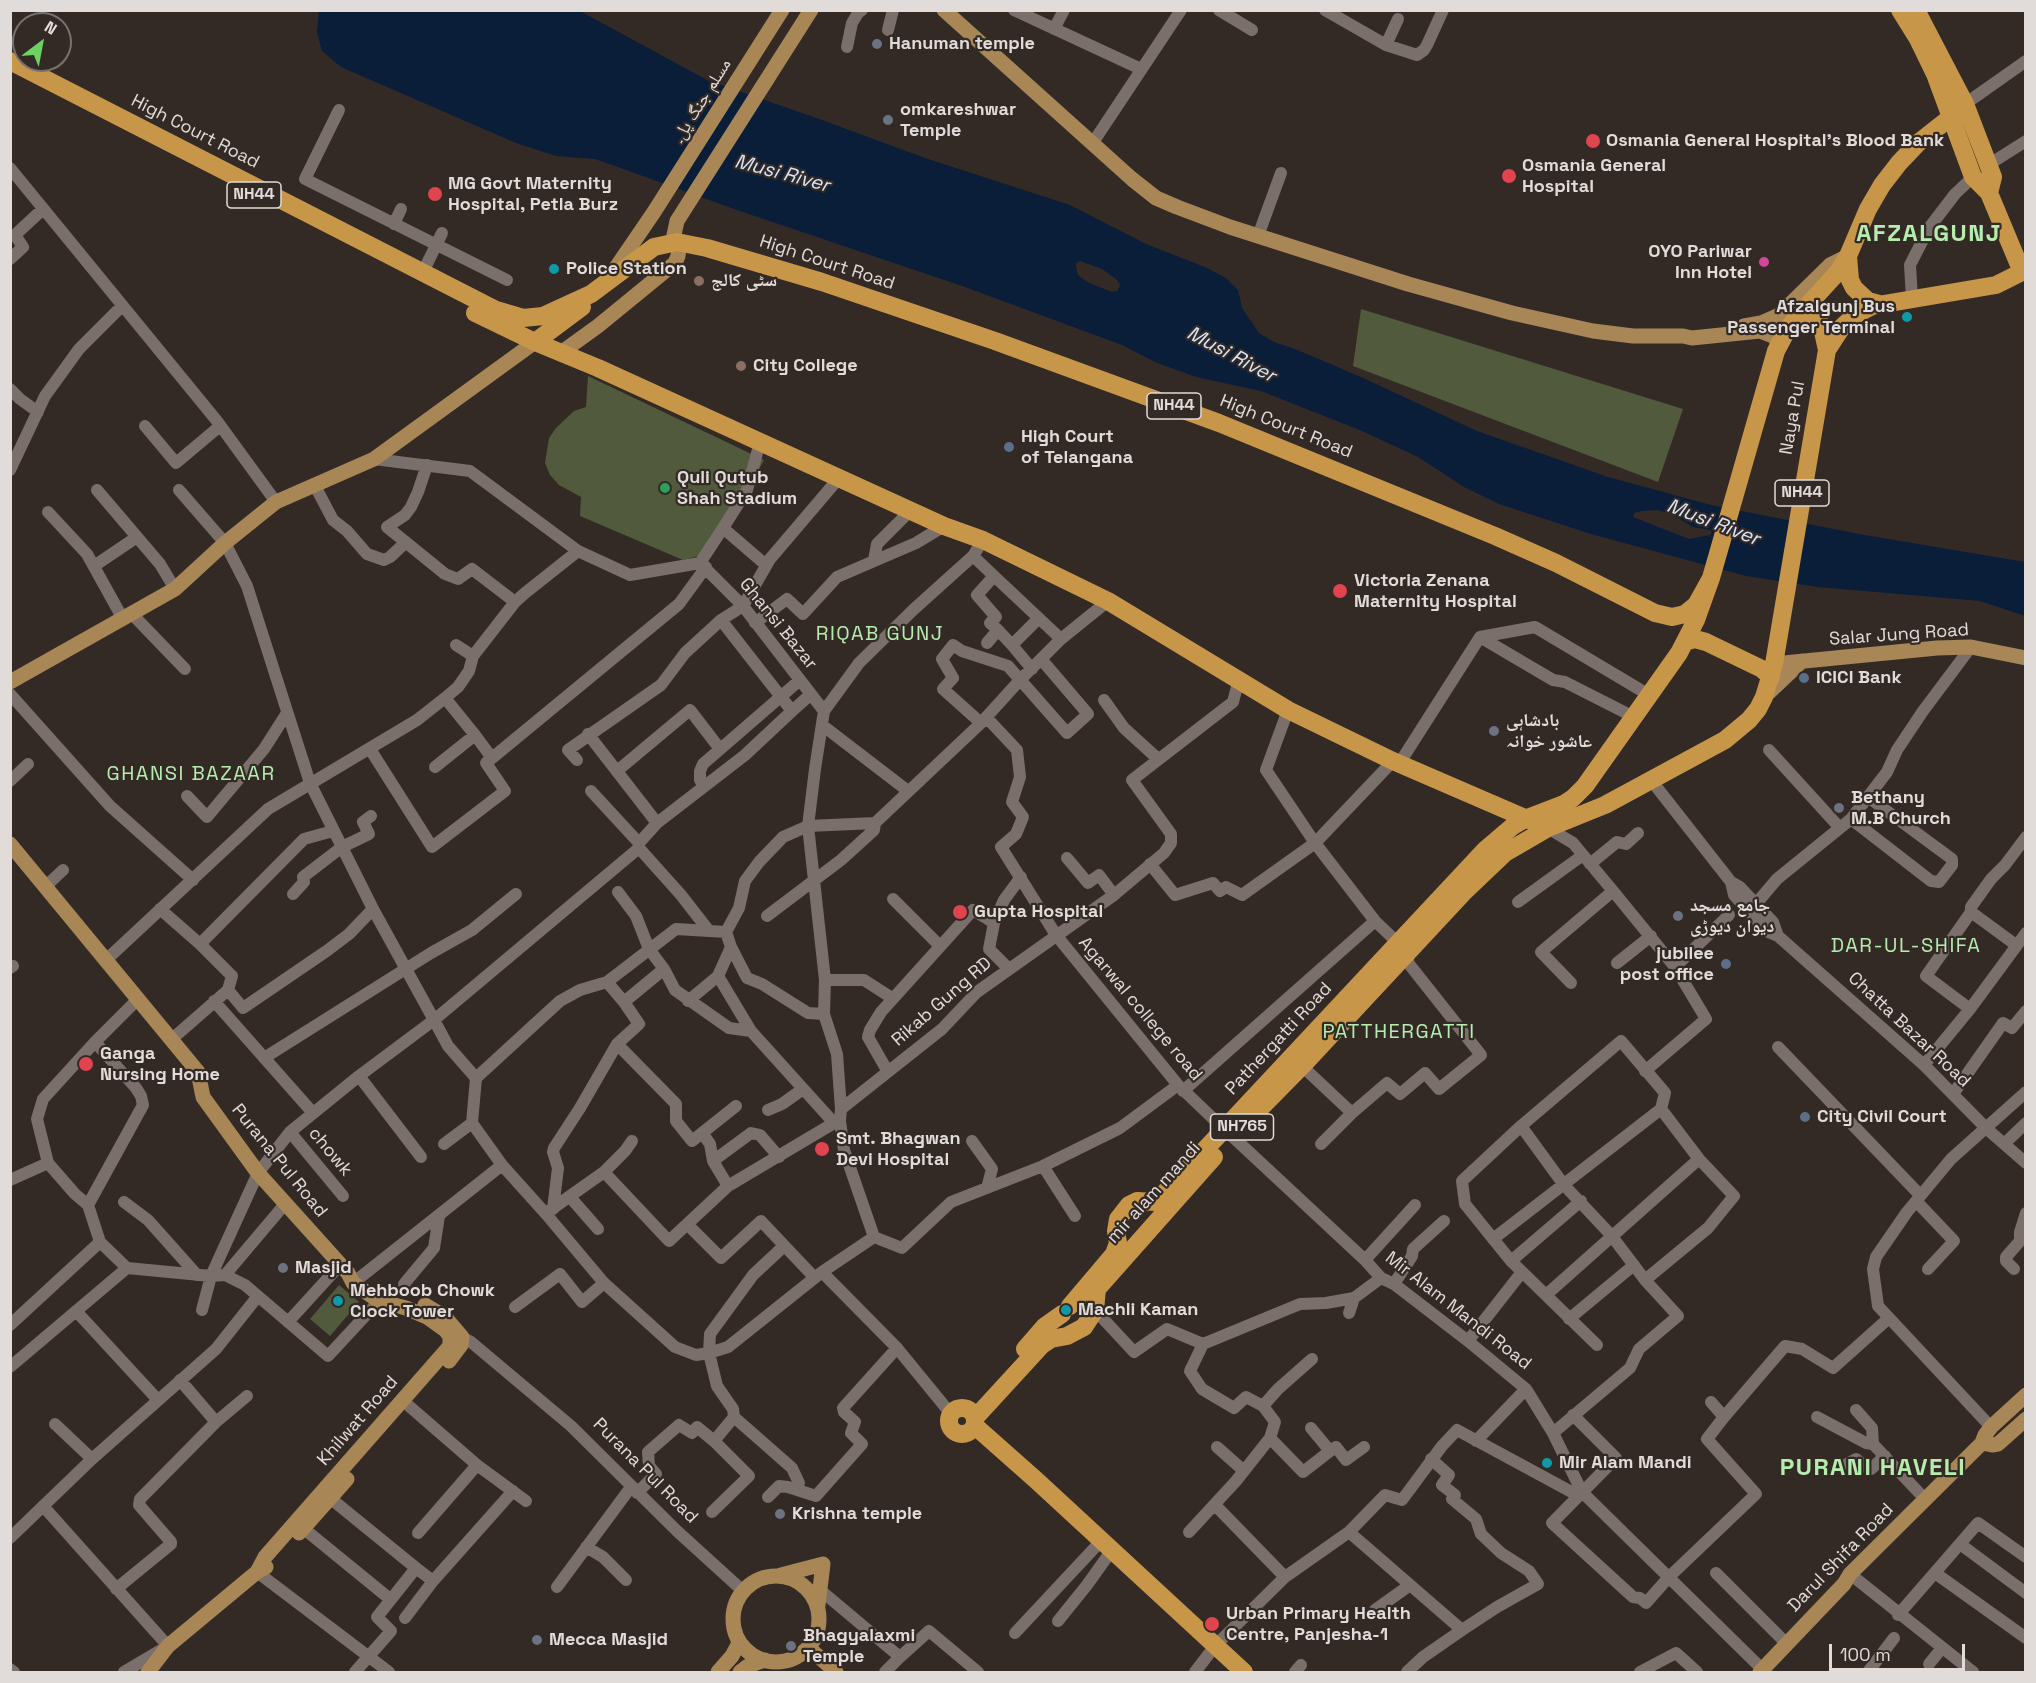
<!DOCTYPE html>
<html>
<head>
<meta charset="utf-8">
<style>
  body { margin:0 }
  #map { position:relative; width:2036px; height:1683px; overflow:hidden; background:#332a26; font-family:"Space Grotesk",sans-serif }
  canvas { display:block }
  .frame { position:absolute; inset:0; border:12px solid #e1dbd9; pointer-events:none }
  .north { position:absolute; left:12px; top:12px; width:60px; height:60px; box-sizing:border-box; background:#332a26; border:2px solid #79716e; border-radius:50%; rotate:32deg; font-size:16px; font-weight:700; line-height:24px; text-align:center; color:#e1dbd9 }
  .north::after { content:''; display:block; margin:auto; width:21px; height:27px; background:#6cd362; clip-path:polygon(50% 0,100% 100%,50% 72%,0 100%) }
  .scale { position:absolute; left:1829px; top:1644px; width:136px; height:27px; box-sizing:border-box; border:3px solid #e1dbd9; border-top:0; padding-left:8px; font-size:18px; line-height:21px; white-space:nowrap; color:#e1dbd9; -webkit-text-stroke:4px #332a26; paint-order:stroke }
</style>
</head>
<body>
<div id="map">
<canvas width="2036" height="1683"></canvas>
<div class="frame"></div>
<div class="north">N</div>
<div class="scale">100 m</div>
</div>
<script>
const context = document.querySelector('canvas').getContext('2d');
context.lineJoin = 'round';
function fillPath(path, color) { context.fillStyle = color; context.fill(path, 'evenodd'); }
const toPath = rows => new Path2D(rows.map(r => 'M' + r).join(''));
function strokePath(path, color, width, dash) { context.strokeStyle = color; context.lineWidth = width; context.lineCap = dash ? 'butt' : 'round'; context.setLineDash(dash || []); context.stroke(path); }
function write(font, color, halo, rows, align = 'center') {
  context.font = font + ' "Space Grotesk","Noto Naskh Arabic",sans-serif'; context.lineWidth = 4.5; context.setLineDash([]); context.textBaseline = 'middle'; context.strokeStyle = halo; context.fillStyle = color; for (const [text, x, y, turn = 0] of rows) {
    context.save(); context.translate(x, y); context.rotate((+turn || 0) * Math.PI / 180); context.textAlign = isNaN(turn) ? turn : align; if (halo) context.strokeText(text, 0, 0); context.fillText(text, 0, 0); context.restore();
  }
}
fillPath(toPath([
  [1361,309,1683,409,1658,482,1353,366],
  [588,376,764,460,714,552,683,560,580,516,581,497,559,485,550,475,545,463,549,438,556,428,574,411,586,407],
  [339,1285,359,1302,330,1336,310,1319]
]), '#515a3c');
fillPath(toPath([
  [319,11,580,11,707,80,822,120,925,158,1070,205,1146,244,1205,267,1226,278,1238,290,1242,308,1259,333,1274,342,1295,349,1361,377,1477,431,1608,477,1711,505,1859,534,2025,562,2025,616,1980,601,1818,587,1746,576,1591,534,1499,504,1464,487,1418,457,1362,431,1261,391,1196,377,1155,362,1122,345,965,287,740,211,615,166,595,159,556,156,516,143,341,67,322,51,317,32],
  [1080,261,1102,269,1116,279,1120,284,1119,288,1117,291,1112,292,1087,282,1078,275,1076,267,1076,263],
  [1656,510,1670,513,1693,527,1710,530,1712,532,1710,535,1689,539,1633,517,1634,513,1641,511]
]), '#0a1d39');
strokePath(toPath([
  [1014,10,1141,69],
  [1219,10,1252,30],
  [1325,10,1386,45,1417,55,1424,50,1427,45,1443,10],
  [1054,29,1064,10],
  [888,30,893,10],
  [1386,45,1398,19],
  [847,47,852,23,858,13,862,10],
  [1965,104,2026,61],
  [339,110,305,179,507,280],
  [1092,144,1181,10],
  [1988,165,2026,141],
  [10,168,217,421,276,502],
  [394,224,401,209],
  [1258,236,1281,173],
  [10,259,23,247,15,235,43,209],
  [422,274,442,233],
  [1912,299,1910,265,1929,228,1955,194,1973,177],
  [10,389,20,399,38,412],
  [145,426,176,463,220,426],
  [374,459,470,471,578,551,630,575,700,563],
  [427,465,418,492,411,507,405,515,387,527,445,574,458,579,472,569,515,602],
  [10,470,45,396,79,349,122,306],
  [314,484,333,520,347,531,367,554,384,560,390,557,406,542],
  [97,490,160,564,175,589],
  [179,490,225,543,247,586,310,783,373,909,434,1020,448,1046,476,1078,472,1123,502,1165,546,1214,604,1283,675,1347,696,1355,709,1353,728,1347,822,1272,874,1237],
  [48,512,87,554,123,619],
  [723,528,747,490,760,442],
  [973,556,994,576,977,595,996,617,990,623,998,630,987,643],
  [874,560,877,544,910,511],
  [700,563,723,528,766,565],
  [701,564,743,606,824,711],
  [94,566,137,537],
  [994,576,1061,639],
  [132,614,185,669],
  [755,623,787,599,803,614,837,577,916,543,944,526],
  [998,630,1012,645,1038,619],
  [1480,637,1553,680,1565,682,1634,717],
  [456,645,473,656],
  [1012,645,1032,669],
  [10,694,110,806,193,880],
  [445,698,475,735],
  [1104,700,1124,728,1157,758],
  [1288,710,1266,770,1315,843,1375,921,1397,942],
  [792,711,811,694],
  [986,717,1017,750,1020,777,1012,802,1023,817,1016,834,1001,847,1056,935,1178,1085,1224,1129],
  [981,723,943,689,953,678,942,659,953,645,962,651,1008,666,1067,733,1088,714,1041,659],
  [822,725,908,791],
  [588,734,657,823],
  [370,749,432,847,505,791,486,763,679,604,706,567],
  [1769,750,1840,828],
  [577,760,568,750,661,685,685,653,721,620,743,606,770,559,839,478],
  [1399,764,1480,637,1535,627,1649,695],
  [435,767,475,735,492,758],
  [617,771,690,710,720,749],
  [1651,780,1731,882,1740,887,1773,922,1778,936],
  [10,781,28,764],
  [704,786,700,780,700,771,703,764,800,680],
  [591,791,639,843],
  [187,796,207,817,264,749,287,713],
  [1851,819,1931,881,1939,882,1952,865,1952,859,1868,797],
  [1548,828,1573,843,1613,891,1675,967,1706,1019,1645,1071],
  [639,848,681,895,709,931],
  [1067,858,1088,883,1099,875,1114,895],
  [1150,864,1175,895,1213,883,1220,891,1226,887,1242,895,1315,843,1393,761],
  [1590,864,1617,842,1626,844,1638,833],
  [1731,882,1734,895,1766,931,1778,936,1924,1065,1987,1129,2026,1163],
  [45,887,63,870],
  [618,892,636,916,649,949,664,969,675,990,729,1028,751,1031],
  [293,894,304,882,303,877,342,847,369,834,363,822,371,816],
  [893,899,940,946],
  [1518,902,1583,855],
  [1755,905,1777,879,1851,819,1887,772,1897,750,1923,711,1971,647],
  [160,909,200,944,232,976,228,990],
  [1971,912,2016,945],
  [767,916,841,860,874,830,875,823],
  [200,944,304,839,333,831],
  [731,947,747,978,762,984,808,1013,824,1014],
  [106,960,268,809,417,720,445,698,458,687,469,671,473,656,515,602,525,593,578,551],
  [1617,963,1651,936],
  [1675,967,1729,915],
  [10,968,13,966],
  [1009,969,989,949,994,923,1004,900,1021,877],
  [718,976,751,1031,834,1123],
  [825,980,864,980,892,998],
  [1571,983,1541,952,1613,891],
  [214,1001,313,1113],
  [688,1001,718,976,731,947,726,932,739,908,745,881,759,862,783,837,808,826,875,823,981,723,1020,680,1061,639,1108,601],
  [624,1002,664,969],
  [1970,1009,1926,976,1971,912,1971,907,1991,879,2005,865,2026,837],
  [172,1039,228,990,243,1008,328,950,349,934,373,909],
  [617,1044,676,1104,676,1121,692,1141,736,1106],
  [1778,1047,1920,1195],
  [264,1058,431,953,472,930,516,894],
  [1924,1065,1970,1009,2026,933],
  [1302,1066,1352,1113],
  [888,1072,868,1037,870,1030,881,1012,973,910,994,923],
  [359,1076,421,1157],
  [476,1078,560,1001,580,990,607,982,676,929,726,932],
  [1183,1091,1375,921],
  [1953,1094,2003,1023,2012,1028,2026,1011],
  [841,1109,942,1029,977,992,1114,895,1164,853,1171,843,1171,834,1132,780,1233,702,1239,679],
  [768,1110,782,1104,803,1089],
  [1521,1126,1564,1185,1611,1235,1645,1280,1678,1316,1639,1349,1630,1368,1553,1433],
  [290,1132,343,1196],
  [703,1134,710,1144,713,1161,728,1186],
  [1233,1137,1365,1260,1381,1278,1394,1284,1468,1341,1526,1389,1553,1433,1582,1492,1757,1664],
  [972,1141,992,1169,987,1188],
  [444,1144,472,1123],
  [1321,1144,1352,1113,1387,1083,1400,1094,1425,1073,1439,1089,1481,1055,1409,964,1407,955],
  [2004,1144,2026,1123],
  [713,1161,751,1133,760,1135,779,1157],
  [48,1163,37,1119,43,1099,95,1042,138,999],
  [1043,1166,1075,1216],
  [604,1172,669,1241,728,1186,834,1123,840,1121],
  [10,1180,48,1163,75,1194,88,1205,100,1242,127,1268],
  [570,1197,598,1229],
  [1916,1201,1954,1241,1928,1269],
  [124,1202,148,1220,197,1275],
  [88,1205,143,1105,141,1096,136,1088,95,1042],
  [553,1209,558,1168,553,1152,554,1148,580,1108,617,1044,639,1024,624,1002,607,982],
  [549,1211,604,1172,625,1151,632,1141],
  [687,1224,721,1258,761,1221,814,1277],
  [874,1237,844,1150,840,1121,841,1109,837,1054,824,1014,825,980,808,826,815,769,824,711,859,663,913,610,973,556,983,540],
  [874,1237,902,1248,951,1202,1043,1166,1120,1128,1178,1085],
  [1493,1239,1661,1109],
  [1365,1260,1415,1205],
  [1511,1261,1581,1201],
  [2014,1269,2006,1261,2006,1257,2020,1241,2020,1232,2026,1213],
  [822,1272,897,1348,951,1414],
  [225,1275,285,1204],
  [353,1283,502,1165],
  [404,1284,434,1248,439,1216],
  [1394,1284,1412,1256,1413,1249,1444,1221],
  [1546,1295,1699,1159],
  [515,1307,560,1274,582,1302,604,1283],
  [202,1310,211,1276,225,1275,245,1285,328,1356,379,1301],
  [1095,1310,1134,1352,1167,1329,1203,1344,1300,1304,1326,1303,1354,1298,1381,1278],
  [76,1311,158,1400],
  [1349,1313,1354,1298],
  [1569,1319,1634,1265],
  [288,1322,340,1265],
  [10,1325,100,1242],
  [462,1337,471,1342,571,1426,677,1531,743,1591],
  [1468,1341,1522,1272],
  [1203,1344,1190,1371,1202,1389,1234,1408,1246,1397,1263,1406,1278,1389,1312,1359],
  [1597,1345,1511,1261,1465,1204,1462,1181,1521,1126,1621,1041,1665,1093,1661,1109,1699,1159,1734,1196,1708,1228,1645,1280],
  [10,1367,127,1268,211,1276,258,1173,290,1132,359,1076,434,1020,639,848,639,843,657,823,745,755,792,711,721,620],
  [180,1380,216,1422],
  [1711,1402,1724,1417],
  [409,1406,477,1465,526,1501],
  [1263,1406,1275,1422,1270,1438],
  [1856,1410,1872,1428,1873,1444],
  [1573,1415,1616,1458,1552,1523,1633,1597,1640,1598,1646,1603,1669,1577,1756,1494,1707,1439,1724,1417,1785,1346,1802,1349,1833,1368,1889,1318],
  [734,1417,792,1468,799,1483],
  [1817,1417,1866,1443,1873,1444,1925,1499],
  [55,1424,92,1459],
  [1991,1427,1878,1306,1873,1269,1876,1257,1907,1212,1951,1159,2026,1092],
  [1311,1428,1330,1451,1336,1447,1346,1460,1364,1447],
  [714,1441,734,1417,733,1409,717,1386,709,1353,710,1334,753,1275,784,1246],
  [1476,1441,1526,1389],
  [1217,1447,1244,1471],
  [1847,1464,1856,1459,1866,1467,1871,1469,1885,1456],
  [637,1493,656,1474,649,1466,648,1452,679,1425,692,1433,697,1427,714,1441,749,1476,712,1512],
  [768,1497,779,1486,788,1487,816,1496,862,1444,851,1433,855,1422,844,1412,843,1408,897,1348],
  [330,1498,416,1568],
  [1215,1505,1285,1577],
  [43,1506,168,1646,124,1672],
  [303,1528,390,1599],
  [1189,1532,1236,1481,1270,1438,1303,1472,1330,1451],
  [1349,1532,1462,1630],
  [418,1533,477,1465],
  [10,1538,92,1459,216,1349,258,1296],
  [1960,1544,2026,1593],
  [586,1547,603,1557,626,1580],
  [257,1572,389,1672],
  [1716,1573,1782,1639],
  [1935,1573,2026,1638],
  [1850,1574,1973,1672],
  [557,1587,631,1487],
  [116,1589,171,1544,171,1542,139,1505,140,1499,216,1422,247,1396],
  [819,1589,900,1657,885,1672],
  [1375,1610,1410,1585],
  [1898,1615,1978,1523,2026,1557],
  [405,1618,433,1581,513,1491],
  [1058,1621,1087,1585,1112,1550],
  [1015,1633,1101,1541],
  [900,1657,929,1631,978,1672],
  [1929,1664,1942,1648],
  [10,1669,14,1672],
  [355,1672,391,1631,377,1617,416,1568,433,1581],
  [1195,1672,1215,1646,1285,1577,1349,1532,1385,1495,1402,1500,1442,1446,1457,1430,1579,1496],
  [1295,1672,1301,1665],
  [1407,1672,1423,1657,1462,1630,1497,1607,1538,1584,1529,1571,1501,1553,1481,1534,1476,1519,1452,1499,1455,1495,1442,1485,1449,1475,1431,1459],
  [1640,1672,1676,1653,1697,1672],
  [1868,1672,1894,1638]
]), '#7a6f6a', 12);
strokePath(toPath([
  [944,10,1132,179,1156,198,1177,207,1230,227,1408,284,1512,313,1593,331,1633,336,1683,336,1692,338,1760,331,1773,336,1780,344],
  [611,275,654,212,782,10],
  [1744,326,1761,323,1779,315,1830,265,1848,256],
  [562,352,598,326,675,263,678,256,679,249,674,235,677,221,811,10],
  [1774,664,1937,648,1971,647,2026,658],
  [10,682,175,589,225,543,276,502,374,459,535,342],
  [1764,697,1802,661],
  [10,844,198,1072,203,1097,258,1173,348,1273,353,1283,379,1301,406,1308,427,1317,445,1330,450,1336,450,1346,265,1557,257,1572],
  [425,1305,445,1317,462,1337,461,1345,449,1361],
  [1982,1443,1992,1445,1998,1444,2026,1419],
  [299,1533,347,1479],
  [781,1575,823,1564],
  '733 1619a43 43 0 1 1 86 0a43 43 0 1 1-86 0Z',
  [818,1605,823,1564],
  [809,1648,836,1672],
  [148,1672,168,1646,257,1572,266,1567],
  [718,1672,732,1656,739,1643],
  [740,1672,748,1666,765,1660],
  [1760,1672,1844,1584,1850,1574,1982,1443,1985,1435,1991,1427,2026,1395]
]), '#a88656', 15);
strokePath(toPath([
  [1900,10,1918,39,1935,74,1973,177,1989,193,2022,272],
  [1916,10,1965,104,1993,177,1989,193],
  [10,61,496,310,523,318,543,316,591,294,654,247,677,242,707,248,822,282,995,341,1219,423,1495,536,1556,563,1655,613,1672,617,1685,614,1696,605,1711,578],
  [1848,256,1850,280,1854,288,1868,301,1879,304],
  [475,313,535,342,598,368,944,526,983,540,1108,601,1288,710,1393,761,1548,828],
  [535,342,582,307],
  [1827,350,1842,327,1855,315,1872,306,1996,285,2022,272],
  [1685,642,1695,639,1706,642,1762,669,1771,677],
  [1239,1130,1302,1066,1463,893,1505,853,1548,828,1605,805,1725,740,1749,720,1758,709,1764,697,1774,664,1827,350,1822,327,1818,318,1810,316,1794,320],
  [1070,1306,1114,1254,1118,1243,1116,1231,1118,1219,1129,1205,1137,1201,1156,1202,1486,849,1513,826,1525,819,1564,804,1573,798,1585,786,1679,653,1696,620,1711,578,1776,351,1785,334,1794,320,1838,272,1848,256,1868,209,1882,185,1899,163,1918,143,1951,117],
  [1025,1349,1045,1326,1062,1314],
  '949 1421a13 13 0 1 1 26 0a13 13 0 1 1-26 0Z',
  [975,1418,1042,1345,1051,1339,1067,1336,1084,1327,1095,1310,1097,1289,1214,1157],
  [975,1426,1036,1480,1244,1672]
]), '#c79648', 18);
for (const [x, y, r, color] of [
  [877,44,6,"#6b7280"],
  [888,120,6,"#6b7280"],
  [1593,141,8,"#e0444e"],
  [1509,176,8,"#e0444e"],
  [435,194,8,"#e0444e"],
  [1764,262,6,"#d1479c"],
  [554,269,6,"#0f9aa8"],
  [699,281,6,"#8d6e63"],
  [1907,317,6,"#0f9aa8"],
  [741,366,6,"#8d6e63"],
  [1009,447,6,"#5c6f8a"],
  [665,488,6,"#2e9e5b"],
  [1340,591,8,"#e0444e"],
  [1804,678,6,"#5c6f8a"],
  [1494,731,6,"#6b7280"],
  [1839,808,6,"#6b7280"],
  [960,912,8,"#e0444e"],
  [1678,916,6,"#6b7280"],
  [1726,964,6,"#5c6f8a"],
  [86,1064,8,"#e0444e"],
  [1805,1117,6,"#5c6f8a"],
  [822,1149,8,"#e0444e"],
  [283,1268,6,"#6b7280"],
  [338,1301,6,"#0f9aa8"],
  [1066,1310,6,"#0f9aa8"],
  [1547,1463,6,"#0f9aa8"],
  [780,1514,6,"#6b7280"],
  [1212,1624,8,"#e0444e"],
  [537,1640,6,"#6b7280"],
  [791,1646,6,"#6b7280"]
]) { const dot = new Path2D(); dot.arc(x, y, r, 0, 2 * Math.PI); context.fillStyle = color; context.fill(dot); strokePath(dot, '#332a26', 2); }
for (const [x, y, w] of [
  [254,195,54],
  [1174,406,54],
  [1802,493,54],
  [1242,1127,63]
]) { const box = new Path2D(); box.roundRect(x - w / 2, y - 13, w, 26, 4.5); context.fillStyle = '#332a26'; context.fill(box); strokePath(box, '#e1dbd9', 1.5); }
write('bold 16px', '#e1dbd9', null, [
  ["NH44",254,195],
  ["NH44",1174,406],
  ["NH44",1802,493],
  ["NH765",1242,1127]
]);
write('bold 18px', '#e1dbd9', '#332a26', [
  ["Hanuman temple",889,44],
  ["omkareshwar",900,110],
  ["Temple",900,131],
  ["Osmania General Hospital's Blood Bank",1606,141],
  ["Osmania General",1522,166],
  ["Hospital",1522,187],
  ["MG Govt Maternity",448,184],
  ["Hospital, Petla Burz",448,205],
  ["OYO Pariwar",1752,252,"right"],
  ["Inn Hotel",1752,273,"right"],
  ["Police Station",566,269],
  ["سٹی کالج",711,281],
  ["Afzalgunj Bus",1895,307,"right"],
  ["Passenger Terminal",1895,328,"right"],
  ["City College",753,366],
  ["High Court",1021,437],
  ["of Telangana",1021,458],
  ["Quli Qutub",677,478],
  ["Shah Stadium",677,499],
  ["Victoria Zenana",1354,581],
  ["Maternity Hospital",1354,602],
  ["ICICI Bank",1816,678],
  ["بادشاہی",1506,721],
  ["عاشور خوانہ",1506,742],
  ["Bethany",1851,798],
  ["M.B Church",1851,819],
  ["جامع مسجد",1690,906],
  ["دیوان دیوڑی",1690,927],
  ["Gupta Hospital",974,912],
  ["jubilee",1714,954,"right"],
  ["post office",1714,975,"right"],
  ["Ganga",100,1054],
  ["Nursing Home",100,1075],
  ["City Civil Court",1817,1117],
  ["Smt. Bhagwan",836,1139],
  ["Devi Hospital",836,1160],
  ["Masjid",295,1268],
  ["Mehboob Chowk",350,1291],
  ["Clock Tower",350,1312],
  ["Machli Kaman",1078,1310],
  ["Mir Alam Mandi",1559,1463],
  ["Krishna temple",792,1514],
  ["Urban Primary Health",1226,1614],
  ["Centre, Panjesha-1",1226,1635],
  ["Bhagyalaxmi",803,1636],
  ["Temple",803,1657],
  ["Mecca Masjid",549,1640]
], 'left');
write('18px', '#e1dbd9', '#332a26', [
  ["مسلم جنگ پل۔",702,101,-58],
  ["High Court Road",195,132,27],
  ["High Court Road",827,263,18],
  ["Naya Pul",1793,418,-80],
  ["High Court Road",1286,427,22],
  ["Ghansi Bazar",778,624,51],
  ["Salar Jung Road",1899,635,-4],
  ["Rikab Gung RD",942,1002,-41],
  ["Agarwal college road",1140,1009,50],
  ["Chatta Bazar Road",1909,1030,43],
  ["Pathergatti Road",1279,1039,-47],
  ["chowk",330,1152,50],
  ["Purana Pul Road",279,1161,51],
  ["mir alam mandi",1154,1193,-48],
  ["Mir Alam Mandi Road",1458,1311,38],
  ["Khilwat Road",358,1421,-49],
  ["Purana Pul Road",645,1471,45],
  ["Darul Shifa Road",1841,1558,-46]
]);
write('italic 20px', '#d4e4fb', '#332a26', [
  ["Musi River",782,174,15],
  ["Musi River",1231,355,28],
  ["Musi River",1713,523,21]
]);
context.letterSpacing = '1.5px';
write('20px', '#b6edaf', '#332a26', [
  ["RIQAB GUNJ",880,635],
  ["GHANSI BAZAAR",191,775],
  ["DAR-UL-SHIFA",1906,947],
  ["PATTHERGATTI",1399,1033]
]);
context.letterSpacing = '0px';
context.letterSpacing = '1.5px';
write('bold 24px', '#b6edaf', '#332a26', [
  ["AFZALGUNJ",1929,234],
  ["PURANI HAVELI",1873,1468]
]);
context.letterSpacing = '0px';
</script>
</body>
</html>
